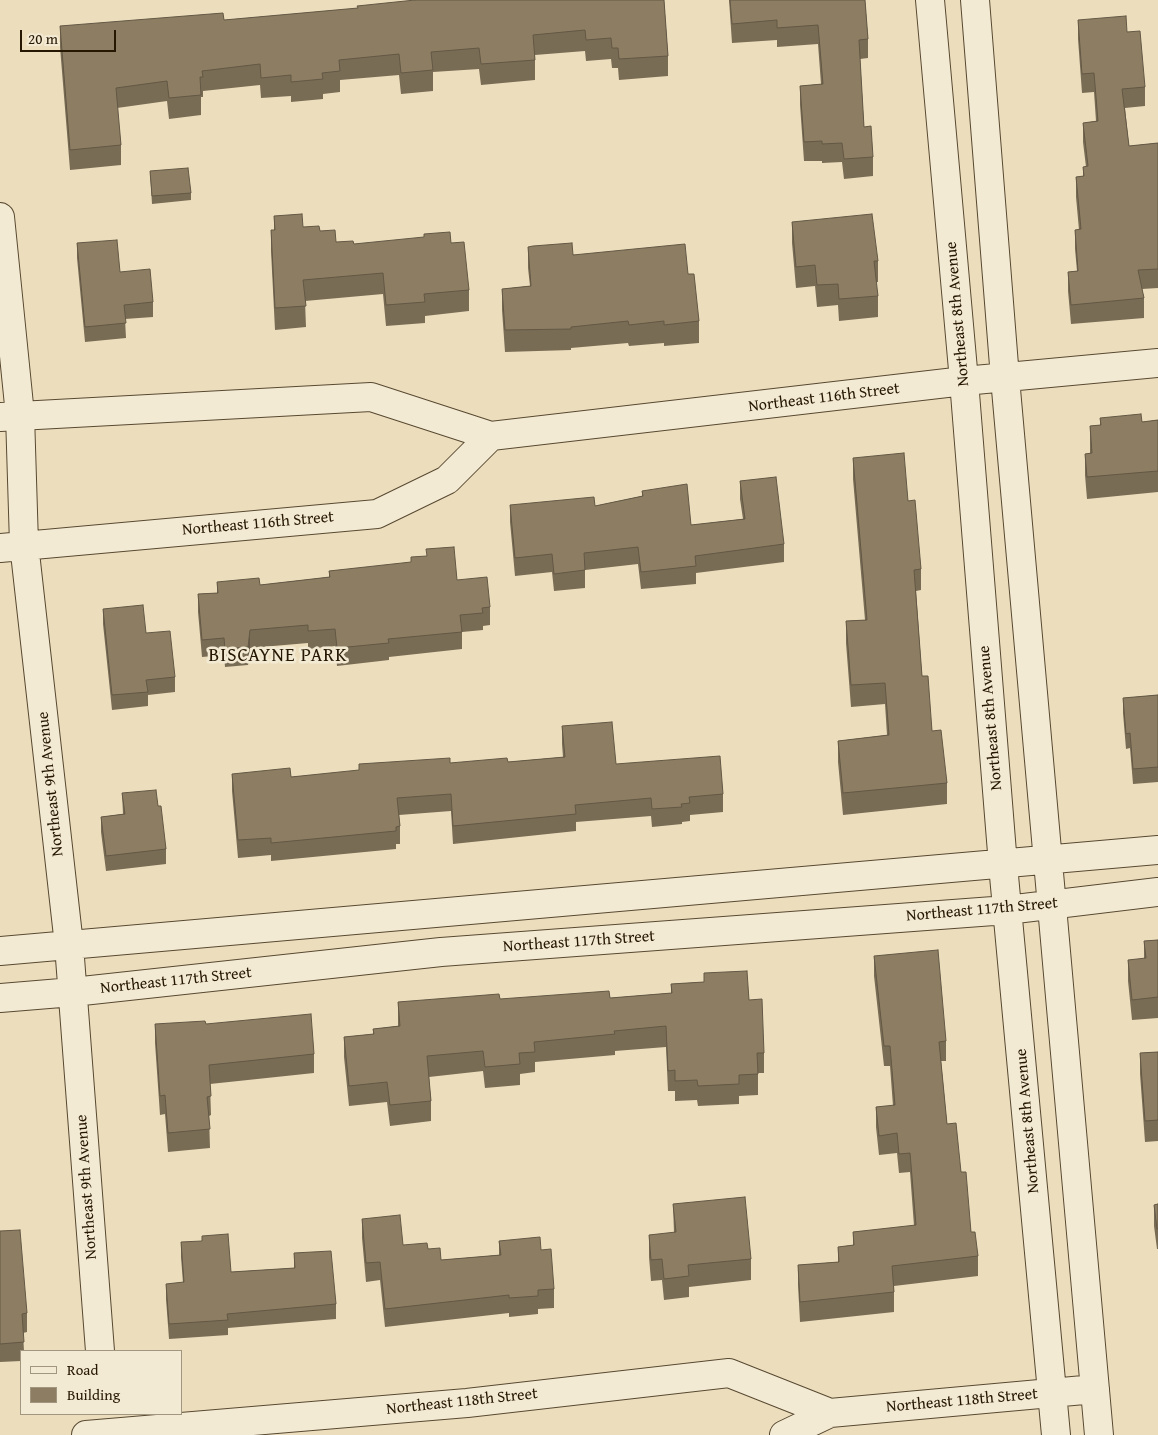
<!DOCTYPE html>
<html>
<head>
<meta charset="utf-8">
<style>
  body { margin:0 }
  #map { position:relative; width:1158px; height:1435px; overflow:hidden; background:#ecdebd; font-family:"Gentium Book Plus",serif }
  canvas { display:block }
  .legend { position:absolute; left:20px; top:1350px; width:162px; height:65px; box-sizing:border-box; background:#f3ead4; border:1px solid #a19680; margin:0; padding:6px 9px; list-style:none; font-size:15px; color:#261702 }
  .legend li { display:flex; align-items:center; gap:10px; height:25px }
  .legend b { width:25px; border:1px solid #a19680 }
  .scale { position:absolute; left:20px; top:30px; width:96px; height:22px; box-sizing:border-box; border:2px solid #261702; border-top:0; padding-left:6px; font-size:15px; line-height:18px; white-space:nowrap; color:#261702; -webkit-text-stroke:4px #f3ead4; paint-order:stroke }
</style>
</head>
<body>
<div id="map">
<canvas width="1158" height="1435"></canvas>
<ul class="legend">
<li><b style="height:6px;background:#f3ead4"></b>Road</li>
<li><b style="height:14px;background:#8d7e63"></b>Building</li>
</ul>
<div class="scale">20 m</div>
</div>
<script>
const context = document.querySelector('canvas').getContext('2d');
context.lineJoin = 'round';
const toPath = rows => new Path2D(rows.map(r => 'M' + r).join(''));
function strokePath(path, color, width, dash) { context.strokeStyle = color; context.lineWidth = width; context.lineCap = dash ? 'butt' : 'round'; context.setLineDash(dash || []); context.stroke(path); }
function fillPath(path, color) { context.fillStyle = color; context.fill(path, 'evenodd'); }
function write(font, color, halo, rows, align = 'center') {
  context.font = font + ' "Gentium Book Plus",serif'; context.lineWidth = 5; context.setLineDash([]); context.textBaseline = 'middle'; context.strokeStyle = halo; context.fillStyle = color; for (const [text, x, y, turn = 0] of rows) {
    context.save(); context.translate(x, y); context.rotate((+turn || 0) * Math.PI / 180); context.textAlign = isNaN(turn) ? turn : align; if (halo) context.strokeText(text, 0, 0); context.fillText(text, 0, 0); context.restore();
  }
}
const street = toPath([
  [930,0,964,381,1003,865,1056,1435],
  [975,0,1005,378,1099,1435],
  [0,217,20,415,24,544,69,945,100,1351],
  [0,417,371,397,491,436,964,381,1158,363],
  [0,548,377,514,447,480,491,436],
  [0,951,1158,850],
  [0,998,73,992,441,952,1007,910,1158,892],
  [86,1435,467,1403,729,1373,830,1413],
  [784,1435,830,1413,1095,1389]
]);
strokePath(street, '#584931', 30);
strokePath(street, '#f3ead4', 28);
fillPath(toPath([
  [664,0,668,56,668,76,619,80,618,68,612,68,611,59,586,61,585,51,535,55,535,80,481,85,479,69,433,72,433,91,401,94,399,75,340,80,340,92,323,94,323,99,291,102,291,96,261,98,260,85,203,91,203,97,201,97,201,115,169,119,167,101,117,108,121,145,121,165,70,170,60,47,60,26,224,20,442,1],
  [729,0,865,0,868,39,868,58,860,59,864,127,873,157,873,176,844,179,842,162,822,163,822,161,804,161,800,105,800,86,821,84,818,44,777,47,777,40,732,43],
  [1078,20,1127,32,1145,87,1145,106,1125,108,1129,146,1158,143,1158,288,1142,289,1144,298,1144,318,1071,324,1068,291,1068,272,1077,271,1075,249,1075,230,1079,230,1076,197,1076,177,1083,176,1083,167,1086,167,1083,142,1083,123,1096,121,1094,92,1082,93,1078,39],
  [150,171,191,193,191,200,152,204],
  [274,216,303,227,320,231,336,242,354,244,451,243,469,290,469,311,425,316,425,323,386,326,383,294,305,301,306,327,275,330,271,251,271,230,274,230],
  [792,222,878,261,878,282,876,282,878,296,878,317,839,321,838,305,817,307,815,286,796,288,792,243],
  [77,243,120,272,153,302,153,317,125,319,126,338,85,342,77,258],
  [528,247,688,274,699,321,699,343,664,346,664,343,629,346,628,343,571,348,571,350,505,352,502,310,502,289,530,286,528,268],
  [1100,418,1142,422,1158,420,1158,492,1087,499,1085,475,1085,454,1090,453,1090,426,1100,425],
  [853,458,908,501,921,569,921,590,916,591,922,676,932,731,947,783,947,804,843,815,838,762,838,741,887,735,885,704,851,707,846,643,846,621,865,620,853,479],
  [740,481,784,544,784,562,696,573,696,584,641,589,638,564,585,570,585,588,554,591,552,572,515,576,510,522,510,505,595,506,642,496,642,491,691,525,743,519,740,499],
  [411,557,457,580,490,607,490,625,483,626,483,630,462,632,462,649,389,657,389,660,337,666,335,646,308,649,308,643,250,648,248,665,225,667,224,655,202,657,198,612,198,594,217,593,217,582,260,585,329,577,329,571,411,563],
  [103,609,146,633,175,677,175,692,148,695,148,706,112,710,103,624],
  [1158,695,1158,782,1133,784,1130,748,1126,749,1123,713,1123,698],
  [562,726,616,764,723,794,723,812,690,815,690,821,682,822,682,824,652,827,651,816,576,822,576,831,453,844,451,811,399,815,400,826,400,844,396,844,396,849,271,861,271,855,238,858,232,791,232,774,291,777,450,763,508,762,563,757,562,744],
  [122,793,158,806,166,849,166,864,106,871,101,832,101,817,123,814],
  [1158,940,1158,1018,1132,1020,1128,981,1128,960,1144,959,1144,941],
  [874,956,946,1041,946,1061,941,1061,947,1124,961,1172,971,1232,978,1256,978,1276,894,1286,894,1312,800,1322,798,1285,798,1265,838,1262,838,1247,853,1245,853,1232,914,1226,910,1172,899,1173,897,1153,879,1155,876,1127,876,1107,893,1106,890,1066,884,1066,874,976],
  [704,973,749,1000,764,1053,764,1073,758,1073,758,1095,739,1096,739,1104,698,1106,697,1100,675,1101,675,1091,668,1091,666,1047,615,1051,615,1055,535,1062,535,1072,520,1074,520,1085,485,1088,483,1071,429,1077,431,1101,431,1121,390,1126,387,1102,349,1106,344,1057,344,1037,373,1034,373,1029,398,1026,398,1002,500,999,610,998,671,993,671,984,704,982],
  [155,1024,206,1024,314,1054,314,1073,210,1084,211,1115,209,1116,210,1148,168,1152,165,1114,160,1115,155,1043],
  [1158,1052,1158,1141,1145,1142,1140,1074,1140,1053],
  [673,1204,751,1259,751,1280,689,1287,689,1297,664,1300,662,1280,651,1281,649,1257,649,1235,674,1233],
  [1158,1204,1158,1249,1157,1249,1154,1226,1154,1205],
  [362,1219,403,1245,428,1249,441,1260,499,1255,499,1241,541,1250,554,1289,554,1308,538,1309,538,1314,509,1317,509,1313,385,1327,380,1280,366,1282,362,1238],
  [0,1231,27,1313,27,1332,23,1333,24,1351,21,1351,21,1361,0,1362],
  [181,1242,231,1272,294,1268,294,1253,336,1304,336,1319,228,1328,228,1335,169,1339,166,1299,166,1284,183,1283,181,1257]
]), '#796c55');
fillPath(toPath([
  [250,630,250,648,248,665,248,647]
]), '#635845');
const building = toPath([
  [415,0,664,0,668,56,619,59,618,48,612,48,611,38,586,40,585,30,533,35,535,60,481,64,479,48,431,52,433,70,401,73,399,54,339,60,340,71,322,73,323,79,291,82,291,75,261,78,260,64,202,71,203,77,200,77,201,95,169,98,167,81,116,88,121,145,70,150,60,26,223,13,224,20,358,8,357,6,415,0],
  [730,0,865,0,868,39,859,40,864,127,871,126,873,157,844,159,842,143,822,144,822,141,804,142,800,86,823,84,818,25,777,28,777,20,732,24,730,0],
  [1126,16,1127,32,1140,31,1145,87,1122,89,1129,146,1158,143,1158,269,1138,270,1144,298,1071,305,1068,272,1078,271,1075,230,1081,229,1076,177,1084,176,1083,167,1088,166,1083,123,1098,121,1094,73,1082,74,1078,20,1126,16],
  [188,168,191,193,152,196,150,171,188,168],
  [302,214,303,227,319,226,320,231,335,230,336,242,353,241,354,244,424,237,424,234,450,232,451,243,464,242,469,290,424,294,425,302,386,305,383,273,303,280,306,306,275,308,271,230,275,230,274,216,302,214],
  [872,214,878,261,874,261,878,296,839,299,838,284,817,285,815,265,796,267,792,222,872,214],
  [117,240,120,272,150,269,153,302,124,305,126,323,85,327,77,243,117,240],
  [572,243,573,255,685,244,688,274,694,274,699,321,664,325,664,321,629,325,628,321,571,327,571,329,505,330,502,289,531,286,528,247,533,246,572,243],
  [1141,414,1142,422,1158,420,1158,471,1087,477,1085,454,1092,453,1090,426,1101,425,1100,418,1141,414],
  [904,453,908,501,915,500,921,569,914,570,922,676,928,676,932,731,941,730,947,783,843,793,838,741,889,735,885,683,851,685,846,621,867,620,853,458,904,453],
  [776,477,784,544,695,556,696,566,641,572,638,547,584,553,585,570,554,574,552,554,515,558,510,505,594,497,595,506,643,496,642,491,687,484,691,525,745,519,740,481,776,477],
  [454,547,457,580,487,577,490,607,482,608,483,613,460,615,462,632,388,639,389,643,337,648,335,629,308,631,308,625,250,630,248,647,225,649,224,638,202,640,198,594,218,593,217,582,259,578,260,585,330,577,329,571,411,562,411,557,427,556,426,549,454,547],
  [143,605,146,633,170,631,175,677,146,680,148,692,112,695,103,609,143,605],
  [1158,695,1158,767,1133,769,1130,733,1126,734,1123,698,1158,695],
  [612,722,616,764,720,756,723,794,689,797,690,803,681,804,682,807,652,809,651,798,575,805,576,814,453,826,451,794,397,798,400,826,396,827,396,831,271,843,271,838,238,840,232,774,290,768,291,777,359,770,359,764,390,762,450,758,450,763,507,758,508,762,565,757,562,726,612,722],
  [156,790,158,806,161,806,166,849,106,856,101,817,125,814,122,793,156,790],
  [1158,940,1158,997,1132,1000,1128,960,1146,958,1144,941,1158,940],
  [938,950,946,1041,939,1042,947,1124,956,1123,961,1172,966,1172,971,1232,975,1232,978,1256,892,1266,894,1292,800,1302,798,1265,839,1262,838,1247,854,1245,853,1232,916,1225,910,1153,899,1154,897,1133,879,1136,876,1107,895,1105,890,1046,884,1046,874,956,938,950],
  [747,971,749,1000,762,999,764,1053,757,1053,758,1074,739,1075,739,1084,698,1086,697,1080,675,1081,675,1070,668,1071,666,1026,614,1031,615,1034,534,1042,535,1052,519,1053,520,1064,485,1067,483,1051,427,1056,431,1101,390,1105,387,1082,349,1086,344,1037,374,1034,373,1029,400,1026,398,1002,499,994,500,999,609,991,610,998,672,993,671,984,704,982,704,973,747,971],
  [311,1014,314,1054,209,1065,211,1096,207,1097,210,1129,168,1133,165,1095,160,1096,155,1024,205,1021,206,1024,311,1014],
  [1158,1052,1158,1120,1145,1121,1140,1053,1158,1052],
  [745,1197,751,1259,688,1265,689,1276,664,1279,662,1259,651,1260,649,1235,676,1232,673,1204,745,1197],
  [1158,1204,1158,1229,1157,1229,1154,1205,1158,1204],
  [400,1215,403,1245,427,1243,428,1249,440,1248,441,1260,501,1255,499,1241,540,1237,541,1250,551,1249,554,1289,538,1290,538,1296,509,1298,509,1295,385,1309,380,1262,366,1263,362,1219,400,1215],
  [20,1230,27,1313,22,1314,24,1342,0,1344,0,1231,20,1230],
  [228,1234,231,1272,295,1268,294,1253,331,1251,336,1304,227,1314,228,1320,169,1324,166,1284,184,1282,181,1242,202,1241,202,1236,228,1234]
]);
fillPath(building, '#8d7e63');
strokePath(building, '#635845', 1);
write('16px', '#261702', '#f3ead4', [
  ["Northeast 8th Avenue",958,314,-95],
  ["Northeast 116th Street",824,398,-7],
  ["Northeast 116th Street",258,524,-5],
  ["Northeast 8th Avenue",991,718,-95],
  ["Northeast 9th Avenue",51,784,-96],
  ["Northeast 117th Street",982,910,-5],
  ["Northeast 117th Street",579,942,-4],
  ["Northeast 117th Street",176,981,-6],
  ["Northeast 8th Avenue",1028,1121,-95],
  ["Northeast 9th Avenue",87,1187,-94],
  ["Northeast 118th Street",962,1401,-5],
  ["Northeast 118th Street",462,1402,-6]
]);
context.letterSpacing = '1px';
write('19px', '#261702', '#f3ead4', [
  ["BISCAYNE PARK",278,656]
]);
context.letterSpacing = '0px';
</script>
</body>
</html>
